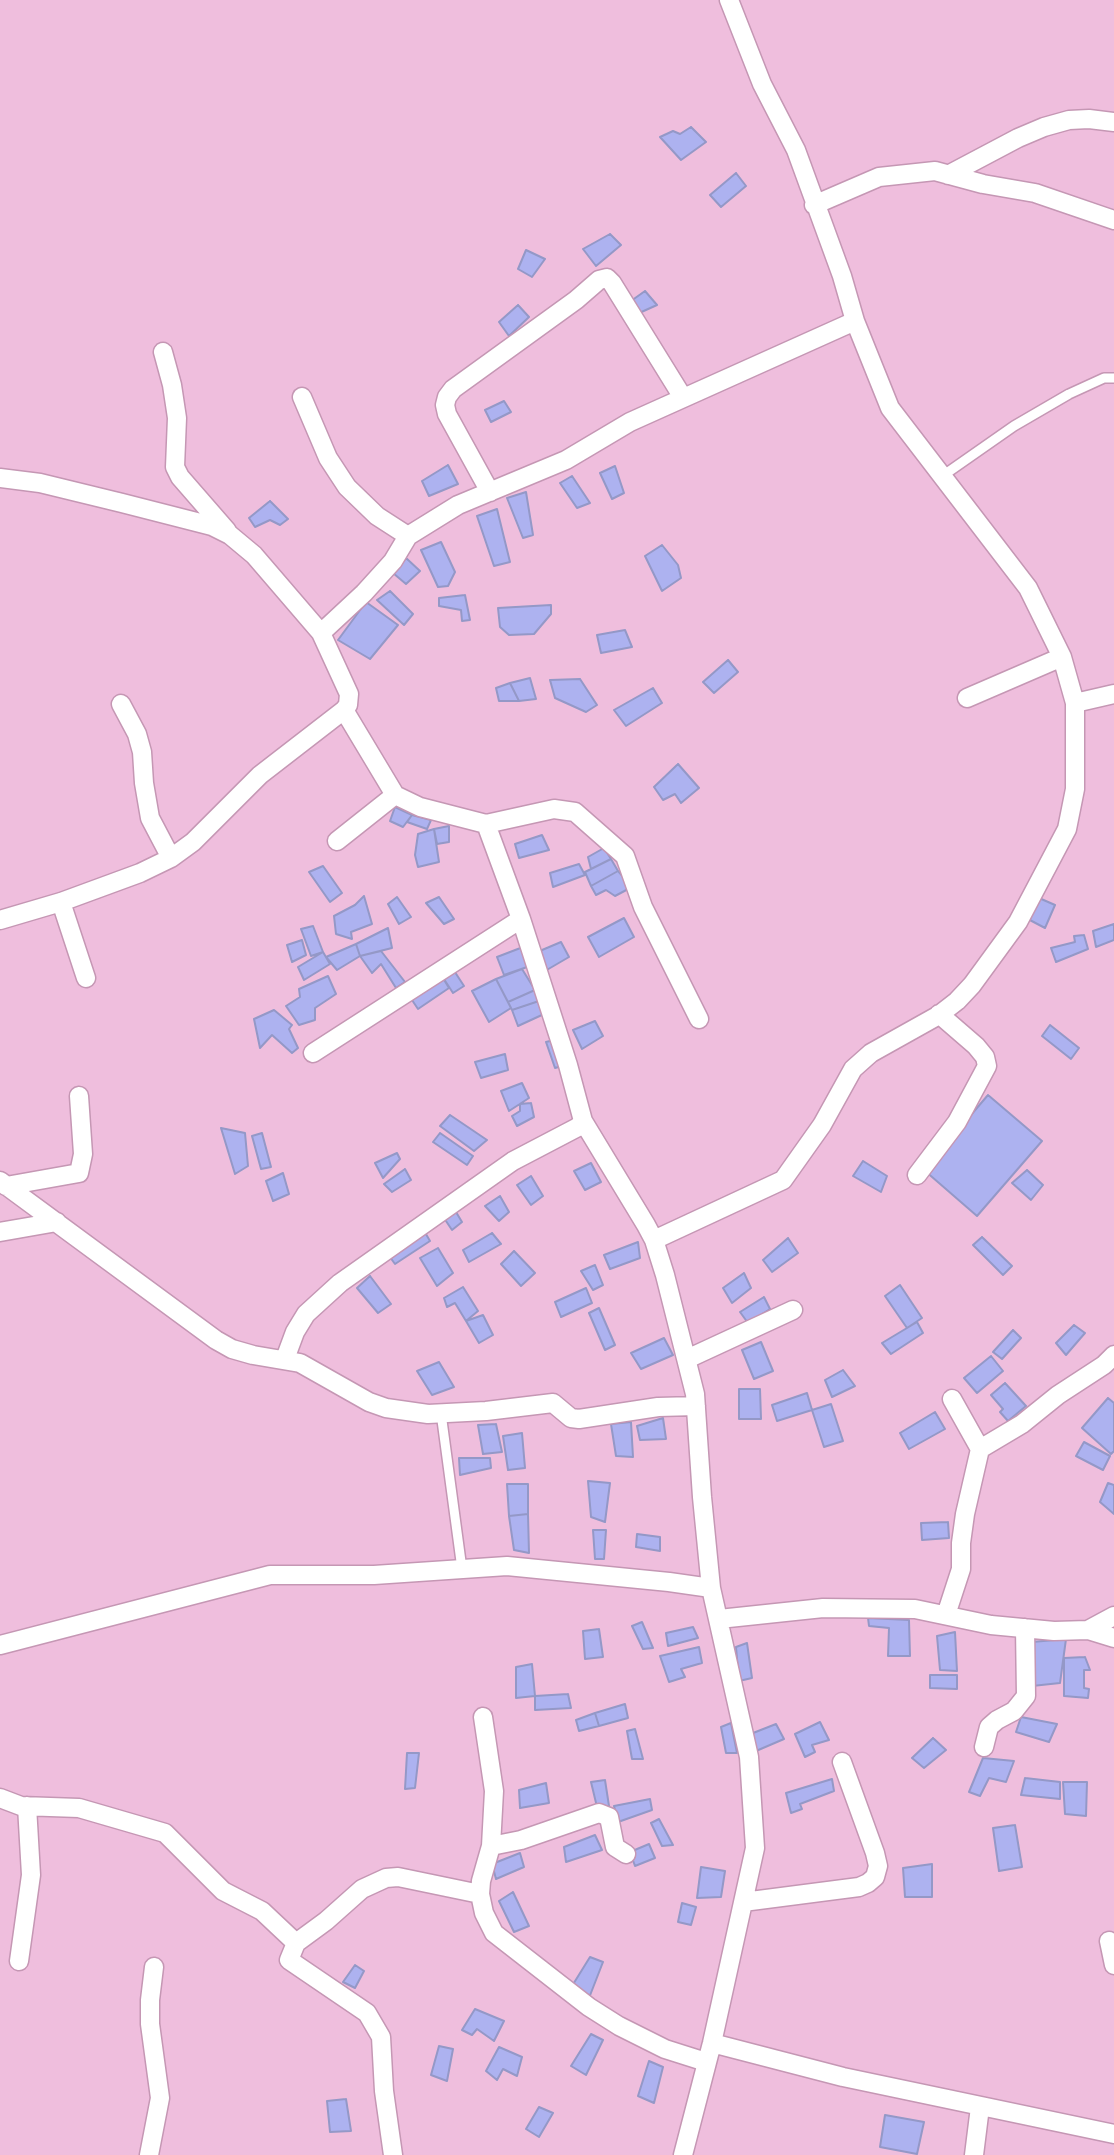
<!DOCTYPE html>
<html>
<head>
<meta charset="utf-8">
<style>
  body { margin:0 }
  canvas { display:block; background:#efbedd }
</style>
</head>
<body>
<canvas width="1114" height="2155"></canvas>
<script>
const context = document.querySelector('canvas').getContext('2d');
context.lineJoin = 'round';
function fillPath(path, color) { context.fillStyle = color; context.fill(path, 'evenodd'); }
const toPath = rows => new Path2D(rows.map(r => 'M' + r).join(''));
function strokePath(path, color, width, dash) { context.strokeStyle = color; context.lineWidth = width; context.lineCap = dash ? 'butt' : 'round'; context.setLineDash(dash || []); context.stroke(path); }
const building = toPath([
  [691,127,706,142,681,160,660,137,673,131,680,134,691,127],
  [736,173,746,186,721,207,710,195,736,173],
  [610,234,621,245,596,266,583,249,610,234],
  [526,250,545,259,532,277,518,269,526,250],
  [645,291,657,305,637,314,631,301,645,291],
  [518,305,529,317,509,336,499,322,518,305],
  [504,401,511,412,491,422,485,410,504,401],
  [448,465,458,484,429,496,422,481,448,465],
  [615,466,624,493,612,499,600,473,615,466],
  [572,476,590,503,577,508,560,483,572,476],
  [526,492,533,535,523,538,507,498,526,492],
  [270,501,288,519,280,525,270,520,255,527,249,518,270,501],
  [497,509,510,562,494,566,477,516,497,509],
  [441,542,455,572,448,586,438,587,421,550,441,542],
  [662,545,678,565,681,578,662,591,645,556,662,545],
  [406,558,420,571,406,584,393,573,406,558],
  [390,591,413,614,404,625,377,600,390,591],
  [465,595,470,620,462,621,461,610,439,606,439,598,465,595],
  [366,602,398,625,370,659,338,640,366,602],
  [551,605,551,614,534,634,509,635,500,627,498,608,551,605],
  [625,630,632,647,601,653,597,635,625,630],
  [728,660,738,672,714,693,703,682,728,660],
  [530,678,536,699,519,701,510,683,530,678],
  [580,679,597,705,586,712,555,698,550,680,580,679],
  [510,683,519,701,499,701,496,688,510,683],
  [653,688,662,703,626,726,614,710,653,688],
  [678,764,699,788,681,803,675,794,663,800,654,787,678,764],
  [395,807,412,815,403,827,390,821,395,807],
  [412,815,431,820,427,829,407,822,412,815],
  [449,826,449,842,437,844,434,829,449,826],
  [434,829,439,862,418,867,415,855,418,834,434,829],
  [542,835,549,850,519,858,515,844,542,835],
  [604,848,611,859,591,869,588,857,604,848],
  [611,859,618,871,591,886,585,872,611,859],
  [579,864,585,875,553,887,550,873,579,864],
  [323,866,342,893,330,902,309,872,323,866],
  [618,871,632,887,615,896,606,890,596,895,591,886,618,871],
  [364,896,372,924,351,932,352,939,336,934,334,916,355,905,364,896],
  [397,897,411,917,399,924,388,904,397,897],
  [439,897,454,919,444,924,426,903,439,897],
  [1039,898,1055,905,1045,928,1026,918,1039,898],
  [624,918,634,937,599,957,588,937,624,918],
  [1114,924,1114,940,1096,947,1093,931,1114,924],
  [313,926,323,952,311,956,301,929,313,926],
  [388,928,392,948,360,956,356,944,388,928],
  [1084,935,1088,949,1056,962,1051,948,1075,942,1074,936,1084,935],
  [302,940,306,955,292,962,287,945,302,940],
  [561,942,569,957,545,971,535,953,561,942],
  [356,944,360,956,337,970,326,957,356,944],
  [523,947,530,966,504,975,497,957,523,947],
  [381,951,405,982,396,988,381,964,372,973,360,956,381,951],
  [323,952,330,964,304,980,298,967,323,952],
  [451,966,464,986,453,993,440,973,451,966],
  [522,969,535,990,508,1002,496,979,522,969],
  [440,973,449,988,418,1009,408,994,440,973],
  [328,976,336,994,315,1008,315,1020,299,1025,286,1006,300,997,299,989,328,976],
  [496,979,511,1008,489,1022,472,991,496,979],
  [535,990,539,1001,512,1010,508,1002,535,990],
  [539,1001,544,1014,518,1026,512,1010,539,1001],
  [274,1010,292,1025,289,1029,298,1048,292,1053,272,1035,260,1048,254,1019,274,1010],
  [595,1021,603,1036,582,1049,573,1030,595,1021],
  [1050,1025,1079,1048,1071,1059,1042,1036,1050,1025],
  [558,1039,566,1065,555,1068,546,1042,558,1039],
  [505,1054,508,1070,481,1078,475,1062,505,1054],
  [522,1083,529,1098,509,1111,501,1091,522,1083],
  [988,1095,1042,1141,977,1216,924,1170,988,1095],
  [531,1103,534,1117,517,1126,512,1116,520,1111,520,1104,531,1103],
  [450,1115,487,1140,474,1151,440,1126,450,1115],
  [221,1128,245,1133,248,1166,235,1174,221,1128],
  [262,1133,271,1167,261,1169,252,1136,262,1133],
  [440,1133,473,1156,467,1165,433,1142,440,1133],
  [397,1153,400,1159,383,1178,375,1163,397,1153],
  [863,1161,887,1176,881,1192,853,1176,863,1161],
  [591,1163,601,1182,585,1190,574,1171,591,1163],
  [405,1169,411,1180,392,1192,384,1184,405,1169],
  [1027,1170,1043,1185,1031,1200,1012,1183,1027,1170],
  [283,1173,289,1194,273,1201,266,1181,283,1173],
  [531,1176,543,1196,531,1205,517,1185,531,1176],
  [500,1196,509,1212,499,1221,485,1206,500,1196],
  [453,1207,462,1222,452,1230,442,1215,453,1207],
  [423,1229,430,1241,395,1264,387,1253,423,1229],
  [492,1233,501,1244,469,1262,463,1250,492,1233],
  [982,1237,1012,1266,1003,1275,973,1245,982,1237],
  [788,1238,798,1253,772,1272,763,1260,788,1238],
  [638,1242,640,1258,610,1269,604,1255,638,1242],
  [438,1248,453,1273,437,1286,420,1258,438,1248],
  [514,1251,535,1273,521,1286,501,1264,514,1251],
  [595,1265,603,1285,593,1290,581,1271,595,1265],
  [744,1273,751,1288,732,1303,723,1288,744,1273],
  [370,1276,391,1304,378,1313,357,1288,370,1276],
  [900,1285,922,1318,907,1328,885,1296,900,1285],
  [463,1287,478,1311,466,1321,455,1303,447,1307,444,1298,463,1287],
  [586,1288,592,1303,561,1317,555,1302,586,1288],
  [764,1297,770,1309,748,1323,740,1312,764,1297],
  [599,1308,615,1345,605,1350,589,1313,599,1308],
  [483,1315,493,1335,479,1343,466,1321,483,1315],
  [917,1322,923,1333,891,1354,882,1343,917,1322],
  [1074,1325,1085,1333,1066,1355,1056,1343,1074,1325],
  [1013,1330,1021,1338,1002,1359,993,1352,1013,1330],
  [664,1338,673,1355,641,1369,631,1353,664,1338],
  [761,1342,773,1371,754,1379,742,1350,761,1342],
  [991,1356,1003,1371,977,1393,964,1378,991,1356],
  [439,1362,454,1387,432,1395,417,1371,439,1362],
  [843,1370,855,1386,832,1397,825,1380,843,1370],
  [1005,1383,1026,1406,1008,1421,1000,1412,1003,1409,991,1395,1005,1383],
  [739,1389,760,1389,761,1419,739,1419,739,1389],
  [807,1393,812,1410,777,1421,772,1405,807,1393],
  [1108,1398,1114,1403,1114,1451,1111,1454,1082,1428,1108,1398],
  [831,1404,843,1441,824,1447,812,1410,831,1404],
  [935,1412,945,1429,909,1449,900,1433,935,1412],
  [663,1418,666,1439,640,1440,637,1426,663,1418],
  [631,1422,633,1457,616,1456,611,1424,631,1422],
  [496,1424,502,1452,483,1454,478,1425,496,1424],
  [522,1433,525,1468,508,1470,503,1436,522,1433],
  [1084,1442,1110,1456,1103,1470,1076,1456,1084,1442],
  [459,1458,490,1458,491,1468,460,1475,459,1458],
  [588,1481,610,1483,605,1522,591,1517,588,1481],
  [1108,1483,1114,1485,1114,1514,1100,1502,1108,1483],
  [507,1484,528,1484,528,1514,509,1516,507,1484],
  [528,1514,529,1553,514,1550,509,1516,528,1514],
  [948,1522,949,1538,922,1540,921,1523,948,1522],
  [593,1530,606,1530,604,1559,595,1559,593,1530],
  [637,1534,660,1537,660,1551,636,1547,637,1534],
  [868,1618,909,1620,910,1656,888,1656,889,1628,869,1626,868,1618],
  [642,1622,653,1648,643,1649,632,1626,642,1622],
  [693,1627,698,1638,668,1646,666,1633,693,1627],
  [599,1629,603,1657,585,1659,583,1631,599,1629],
  [955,1632,957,1671,940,1670,937,1636,955,1632],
  [1066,1639,1060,1683,1032,1686,1032,1642,1066,1639],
  [747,1643,752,1678,739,1681,736,1647,747,1643],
  [699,1647,702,1663,681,1669,685,1677,669,1682,660,1656,699,1647],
  [1085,1657,1090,1670,1084,1670,1084,1688,1089,1689,1088,1698,1064,1696,1064,1658,1085,1657],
  [532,1664,535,1696,516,1698,516,1667,532,1664],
  [930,1675,957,1675,957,1689,930,1688,930,1675],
  [568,1694,571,1708,535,1710,535,1696,568,1694],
  [625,1704,628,1718,599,1726,595,1713,625,1704],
  [595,1713,599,1726,579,1731,576,1720,595,1713],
  [1021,1717,1057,1724,1049,1742,1016,1732,1021,1717],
  [820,1722,829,1740,812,1745,815,1752,805,1757,795,1734,820,1722],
  [731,1723,737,1753,726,1753,721,1727,731,1723],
  [776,1724,784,1739,756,1751,748,1735,776,1724],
  [635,1729,643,1759,632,1759,627,1731,635,1729],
  [933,1738,946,1750,924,1768,912,1758,933,1738],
  [407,1753,419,1753,415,1788,405,1789,407,1753],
  [983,1758,1014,1761,1006,1782,989,1778,980,1796,969,1792,983,1758],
  [1025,1778,1060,1782,1060,1799,1021,1795,1025,1778],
  [832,1779,834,1791,800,1804,802,1809,791,1813,786,1793,832,1779],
  [605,1780,609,1806,597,1807,591,1782,605,1780],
  [1063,1782,1087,1782,1086,1816,1065,1814,1063,1782],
  [546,1783,549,1803,520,1808,519,1790,546,1783],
  [650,1799,652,1810,618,1822,614,1806,650,1799],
  [659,1819,673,1845,662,1846,651,1823,659,1819],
  [1015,1825,1022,1867,999,1871,993,1828,1015,1825],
  [595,1835,602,1850,566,1862,564,1847,595,1835],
  [649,1844,655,1858,635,1866,630,1852,649,1844],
  [520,1853,524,1867,496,1879,492,1864,520,1853],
  [932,1864,932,1897,905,1897,903,1868,932,1864],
  [701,1867,725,1871,721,1897,697,1898,701,1867],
  [513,1892,529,1926,514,1932,499,1901,513,1892],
  [682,1903,696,1907,691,1925,678,1922,682,1903],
  [590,1957,603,1962,589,1998,572,1986,590,1957],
  [355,1965,364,1971,355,1988,343,1982,355,1965],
  [475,2009,504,2021,494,2041,477,2029,472,2035,462,2030,475,2009],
  [591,2034,603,2040,586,2075,571,2066,591,2034],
  [439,2046,453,2049,447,2081,431,2075,439,2046],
  [499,2047,522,2057,517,2076,503,2069,497,2080,486,2071,499,2047],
  [649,2061,663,2067,654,2103,638,2096,649,2061],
  [346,2099,351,2131,330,2132,327,2101,346,2099],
  [539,2107,553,2113,539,2137,526,2129,539,2107],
  [885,2115,924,2122,917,2154,880,2147,885,2115]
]);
fillPath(building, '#adb2f0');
strokePath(building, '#9498c7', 2);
const service = toPath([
  [941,477,1014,426,1069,394,1104,378,1114,378],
  [441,1413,462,1569]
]);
const minor = toPath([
  [948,175,1018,138,1044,127,1069,120,1089,119,1114,122],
  [814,205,879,177,935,171,983,184,1035,193,1114,220],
  [163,352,172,385,177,418,175,467,180,477,227,531],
  [302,397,328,458,347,487,377,516,408,536],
  [0,478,40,483,122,503,212,526,230,535,254,555,321,633,349,694,348,705,344,710,260,775,193,842,171,858,140,873,61,902,0,920],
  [490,492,447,414,445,405,447,397,453,389,576,300,599,280,607,278,612,283,682,396],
  [321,633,364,593,393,561,408,536,458,505,566,460,630,422,855,321],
  [967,698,1062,657],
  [1075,703,1114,694],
  [121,704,137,734,142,752,144,783,150,818,171,858],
  [344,710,395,795,420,807,486,824,554,809,575,812,625,856,643,907,699,1019],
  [337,841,395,795],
  [61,902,86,978],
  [313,1053,521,919],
  [583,1121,646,1225,654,1240,665,1275,695,1394,702,1497,711,1588],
  [917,1175,957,1122,987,1066,985,1057,976,1046,939,1014],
  [0,1181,216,1340,232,1349,253,1355,300,1363,369,1402,386,1408,428,1414,486,1411,553,1403,571,1418,579,1419,658,1407,696,1406],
  [6,1186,79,1173,83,1154,79,1096],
  [0,1232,57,1222],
  [654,1240,783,1180,822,1125,853,1069,871,1053,939,1015,957,1001,972,985,1018,922,1067,829,1075,789,1075,703,1062,657,1028,588,890,408,855,321,842,276,796,150,762,84,729,0],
  [285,1359,295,1332,306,1314,340,1283,513,1161,578,1127,583,1121,568,1065,521,919,486,824],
  [687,1359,793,1310],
  [952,1399,980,1449],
  [946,1615,961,1569,961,1543,965,1514,980,1449,1022,1424,1058,1395,1104,1365,1114,1355],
  [719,1619,823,1608,915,1609,991,1625,1054,1631,1088,1630,1114,1638],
  [1088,1630,1114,1616],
  [0,1645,270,1575,374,1575,507,1566,669,1582,711,1588,749,1757,755,1848,712,2043,683,2155],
  [483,1717,494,1791,491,1846,481,1881,480,1894,484,1913,494,1933,589,2007,619,2026,665,2049,706,2062],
  [984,1747,989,1727,997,1720,1014,1711,1026,1696,1025,1628],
  [0,1798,21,1806,79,1808,165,1833,223,1891,262,1911,296,1943,289,1960,367,2013,381,2037,384,2091,393,2155],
  [491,1846,521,1840,599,1813,609,1817,615,1847,626,1854],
  [743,1902,859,1887,868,1883,875,1877,878,1866,875,1853,842,1762],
  [1109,1941,1114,1965],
  [296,1943,326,1921,362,1889,386,1878,398,1877,480,1894],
  [19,1961,31,1875,27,1806],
  [712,2043,843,2077,1114,2134],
  [149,2155,160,2098,150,2024,150,2000,154,1967],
  [974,2155,980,2107]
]);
strokePath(service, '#c597b4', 12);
strokePath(minor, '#c597b4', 21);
strokePath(service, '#fff', 9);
strokePath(minor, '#fff', 18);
</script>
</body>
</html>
